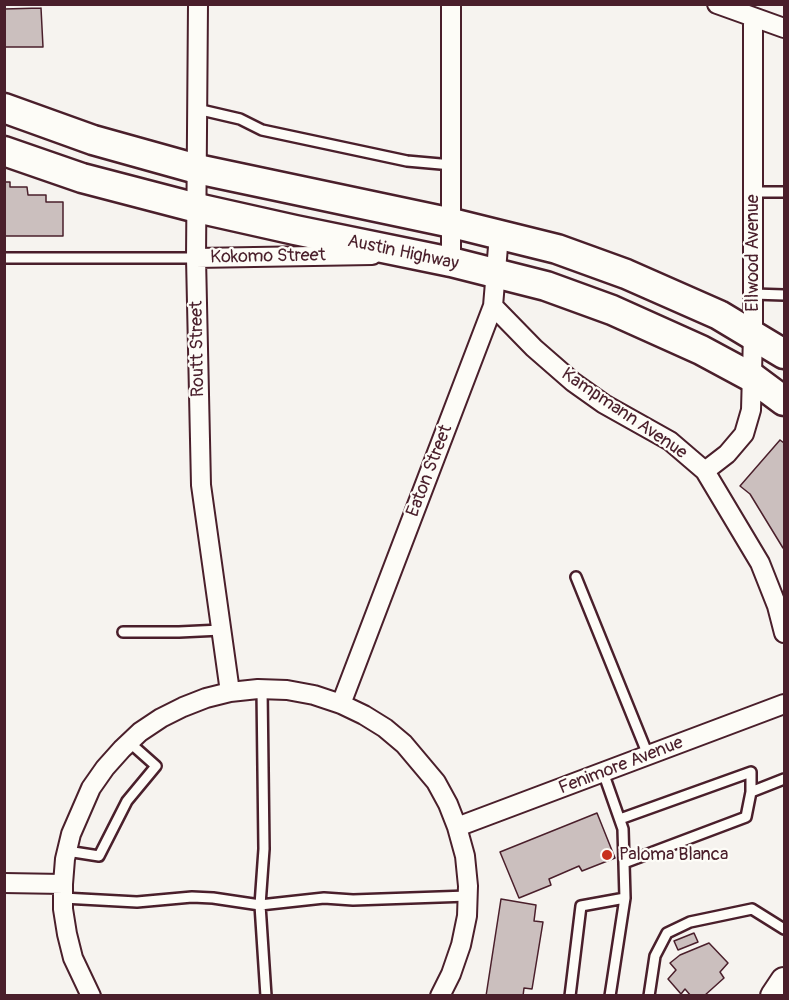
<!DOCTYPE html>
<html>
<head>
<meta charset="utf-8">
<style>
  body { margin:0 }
  #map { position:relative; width:789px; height:1000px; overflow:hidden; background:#f6f3ef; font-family:Pangolin,sans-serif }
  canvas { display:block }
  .frame { position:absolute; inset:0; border:6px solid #4a1f2b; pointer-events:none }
</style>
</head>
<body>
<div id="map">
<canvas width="789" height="1000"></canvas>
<div class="frame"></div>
</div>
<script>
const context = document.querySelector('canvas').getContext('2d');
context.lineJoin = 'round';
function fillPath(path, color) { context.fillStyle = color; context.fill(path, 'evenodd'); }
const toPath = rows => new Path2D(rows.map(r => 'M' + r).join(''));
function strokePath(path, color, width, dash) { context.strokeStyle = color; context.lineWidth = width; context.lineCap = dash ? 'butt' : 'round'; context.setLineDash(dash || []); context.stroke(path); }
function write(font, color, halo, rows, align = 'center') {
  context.font = font + ' Pangolin,sans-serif'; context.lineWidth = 4.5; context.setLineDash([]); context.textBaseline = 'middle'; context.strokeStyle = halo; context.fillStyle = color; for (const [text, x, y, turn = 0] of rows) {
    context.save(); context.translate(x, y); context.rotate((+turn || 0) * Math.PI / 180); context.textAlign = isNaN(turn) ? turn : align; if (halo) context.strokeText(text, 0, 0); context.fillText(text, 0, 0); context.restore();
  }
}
const building = toPath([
  [41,8,43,47,4,47,4,9,41,8],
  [4,182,10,182,10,187,27,187,28,195,46,195,46,202,63,202,63,236,4,236,4,182],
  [780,440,784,443,784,547,783,548,750,494,740,486,780,440],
  [597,813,615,858,582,871,579,866,549,879,551,885,519,898,500,852,597,813],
  [501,899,536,905,534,921,543,922,532,989,524,988,523,996,486,996,501,899],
  [694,933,698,942,678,950,674,941,694,933],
  [709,943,728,963,720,972,724,978,704,996,691,996,685,989,681,994,668,979,676,970,670,963,680,955,709,943]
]);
fillPath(building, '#cbbfbe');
strokePath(building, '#4a1f2b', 1.5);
const service = toPath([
  [197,109,240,119,262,130,407,161,452,165],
  [753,192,784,192],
  [4,258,196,258],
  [753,294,784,295],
  [576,577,648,755],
  [123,632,179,632,221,630],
  [262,689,264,849,260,905,266,996],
  [751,792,784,779],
  [620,819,751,772,751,792,746,817,624,863],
  [67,851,99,856,127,801,156,766,129,742],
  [63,898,137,902,192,897,213,898,260,905,324,898,353,900,468,896],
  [570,996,581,906,625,898,623,829,603,772],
  [610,996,625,898],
  [649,996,655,956,667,933,690,922,752,909,784,929]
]);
const minor = toPath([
  [198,4,196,258,201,485,230,692],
  [451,4,451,262],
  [717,4,784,28],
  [196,258,372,255],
  [493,306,534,348,573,382,604,404,670,441,705,471,760,563,777,606,784,633],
  [705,471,727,454,744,434,751,410,753,335,753,17],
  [341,704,493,306,499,235],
  [457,827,784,704],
  [4,883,63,884],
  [91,996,73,958,67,934,63,909,63,884,65,859,71,834,91,788,105,768,122,749,140,732,161,718,183,707,206,698,230,692,258,689,287,690,314,695,341,704,364,715,385,728,404,744,436,782,448,804,457,827,465,856,468,886,467,916,461,945,451,974,440,996]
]);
const secondary = toPath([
  [774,996,784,981]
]);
const primary = toPath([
  [4,108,93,140,197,169,452,223,557,249,626,274,719,315,784,354],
  [4,151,82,178,197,208,295,230,451,262,546,286,612,310,701,350,753,378,784,401]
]);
strokePath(service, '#4a1f2b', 14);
strokePath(minor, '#4a1f2b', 22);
strokePath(secondary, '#4a1f2b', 30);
strokePath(primary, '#4a1f2b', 33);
strokePath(service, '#fdfcf7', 9);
strokePath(minor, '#fdfcf7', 18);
strokePath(secondary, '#fdfcf7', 26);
strokePath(primary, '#fdfcf7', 28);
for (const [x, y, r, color] of [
  [607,855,6,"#c8321e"]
]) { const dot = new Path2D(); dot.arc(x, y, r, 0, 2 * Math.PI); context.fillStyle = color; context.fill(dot); strokePath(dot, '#fdfcf7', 2); }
write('18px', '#4a1f2b', '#fdfcf7', [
  ["Austin Highway",403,253,12],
  ["Ellwood Avenue",753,253,-90],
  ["Kokomo Street",268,257,-1],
  ["Routt Street",198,349,-91],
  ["Kampmann Avenue",624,414,34],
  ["Eaton Street",430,471,-69],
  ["Fenimore Avenue",621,766,-21]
]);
write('18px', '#4a1f2b', '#fdfcf7', [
  ["Paloma Blanca",619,855]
], 'left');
</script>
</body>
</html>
